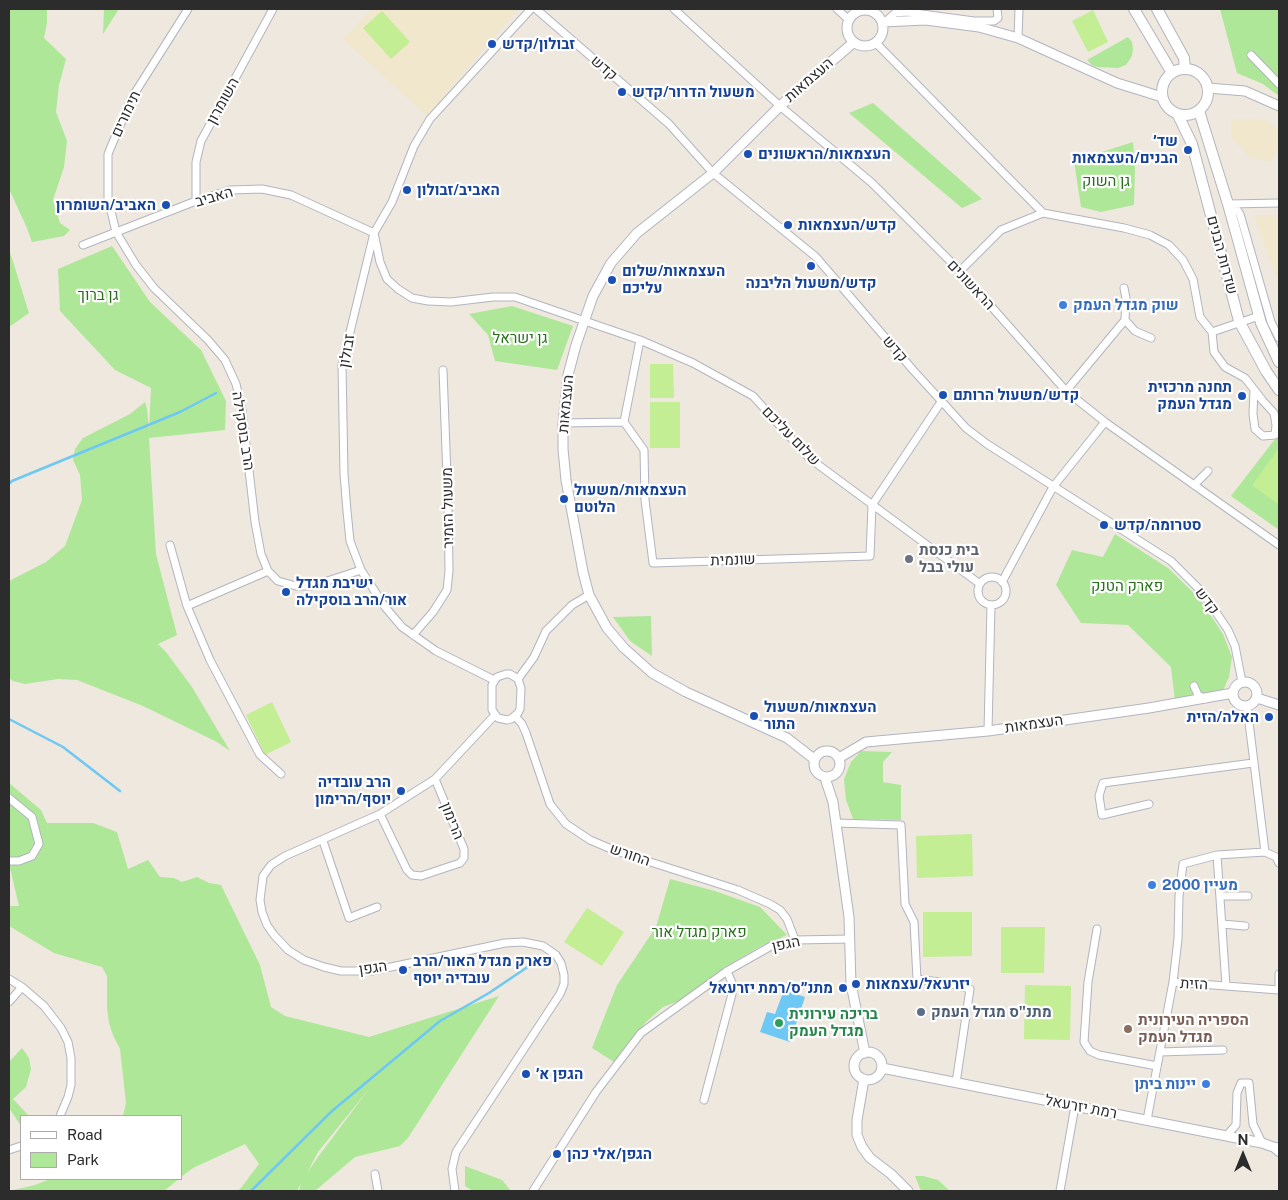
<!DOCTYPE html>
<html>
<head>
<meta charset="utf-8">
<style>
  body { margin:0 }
  #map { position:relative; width:1288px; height:1200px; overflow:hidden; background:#eee8de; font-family:"Public Sans",sans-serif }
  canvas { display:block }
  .frame { position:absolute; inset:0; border:10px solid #2c2c2c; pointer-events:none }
  .legend { position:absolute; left:20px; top:1115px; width:162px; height:65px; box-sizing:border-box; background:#fff; border:1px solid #ababab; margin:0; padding:6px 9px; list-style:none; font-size:15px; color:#2c2c2c }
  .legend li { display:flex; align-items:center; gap:10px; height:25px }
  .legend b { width:25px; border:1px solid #ababab }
  .north { position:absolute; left:1218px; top:1130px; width:50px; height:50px; -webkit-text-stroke:4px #fff; paint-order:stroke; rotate:0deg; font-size:14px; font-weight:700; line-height:20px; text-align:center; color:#2c2c2c }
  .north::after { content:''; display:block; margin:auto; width:18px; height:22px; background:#2c2c2c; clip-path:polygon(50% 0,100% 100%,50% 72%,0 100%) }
</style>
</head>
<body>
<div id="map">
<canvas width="1288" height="1200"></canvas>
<div class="frame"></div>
<ul class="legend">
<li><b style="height:6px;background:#fff"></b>Road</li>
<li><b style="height:14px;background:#afe799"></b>Park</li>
</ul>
<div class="north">N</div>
</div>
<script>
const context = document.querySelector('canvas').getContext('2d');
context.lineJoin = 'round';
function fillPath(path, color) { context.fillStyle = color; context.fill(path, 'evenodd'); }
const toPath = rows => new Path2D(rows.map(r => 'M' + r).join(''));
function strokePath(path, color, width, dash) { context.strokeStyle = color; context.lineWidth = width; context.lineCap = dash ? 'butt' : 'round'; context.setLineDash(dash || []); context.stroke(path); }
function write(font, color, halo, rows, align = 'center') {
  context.font = font + ' "Public Sans",Heebo,sans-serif'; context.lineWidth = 4.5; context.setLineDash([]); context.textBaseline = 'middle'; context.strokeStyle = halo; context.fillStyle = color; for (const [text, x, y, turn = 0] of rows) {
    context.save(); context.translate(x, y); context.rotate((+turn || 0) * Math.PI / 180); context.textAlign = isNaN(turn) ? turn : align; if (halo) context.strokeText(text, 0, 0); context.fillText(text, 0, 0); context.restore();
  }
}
fillPath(toPath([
  [372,9,518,9,427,116,343,39],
  [1231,119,1265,120,1279,130,1279,146,1271,162,1249,157,1231,137],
  [1254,215,1279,215,1279,285]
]), '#f0e7cd');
fillPath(toPath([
  [9,9,47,9,47,23,44,38,66,59,59,85,56,112,67,141,64,167,53,200,60,223,70,230,64,236,32,242,27,228,9,189],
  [104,9,119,9,103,34],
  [1220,9,1279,9,1279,96,1263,84,1237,73],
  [1128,37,1132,42,1133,49,1132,56,1126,65,1118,68,1097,67,1092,65,1087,60],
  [873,103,982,199,962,208,849,113],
  [1133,142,1135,169,1134,205,1101,212,1081,207,1074,161],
  [112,246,150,302,201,350,226,401,225,430,149,438,156,554,177,635,158,644,166,652,192,687,230,751,217,742,143,706,77,680,58,679,25,684,13,681,9,678,9,581,46,562,65,546,82,500,80,475,73,460,75,449,83,438,130,414,145,402,147,409,149,430,151,388,115,370,60,311,58,269],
  [9,249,29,313,9,327],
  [512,306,573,326,557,370,495,361,488,335,469,314],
  [1279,434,1279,530,1231,496],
  [1115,534,1168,568,1200,599,1223,634,1232,657,1229,677,1222,693,1175,701,1171,667,1128,625,1081,623,1056,585,1072,550,1103,557],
  [651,616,652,656,630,641,613,617],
  [861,751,892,752,883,762,883,782,901,785,901,820,853,819,846,800,844,779,851,762],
  [9,783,41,810,47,823,93,823,117,832,128,869,148,860,160,877,174,878,182,882,197,877,209,883,221,885,260,965,271,1007,285,1016,369,1037,499,996,408,1138,400,1146,355,1157,315,1191,299,1191,301,1183,297,1191,237,1191,241,1188,259,1164,245,1144,193,1168,181,1177,181,1116,123,1116,126,1103,120,1049,113,1035,109,1023,107,1007,107,976,102,967,54,953,9,926,9,906,19,906,9,864],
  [369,1089,318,1157,307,1173,318,1152],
  [670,879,715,891,760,907,787,935,763,945,725,967,684,999,663,1007,646,1022,614,1062,592,1048,617,985,656,927],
  [22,1048,29,1058,31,1069,26,1087,13,1099,29,1116,21,1116,21,1126,9,1108,9,1062],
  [465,1166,502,1180,511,1191,473,1191,465,1186],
  [915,1176,923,1176,938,1180,950,1191,921,1191],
  [50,1179,179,1179,164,1191,9,1191,35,1185]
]), '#afe799');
fillPath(toPath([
  [1093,10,1108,42,1088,52,1072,21],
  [382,11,410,42,391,59,363,28],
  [650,364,673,364,674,398,650,398],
  [650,402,680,402,680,448,650,448],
  [1279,448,1279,505,1252,485],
  [272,702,291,742,265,755,246,715],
  [972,834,973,876,917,878,916,836],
  [587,908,624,932,602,966,564,942],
  [923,912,972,912,972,956,923,957],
  [1001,927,1045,927,1044,973,1001,973],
  [1025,985,1071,986,1070,1040,1024,1039]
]), '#c3ee94');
fillPath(toPath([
  [784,990,805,997,790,1042,760,1032,767,1012,775,1014]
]), '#6dc8f4');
strokePath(toPath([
  [9,484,12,481,180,412,216,393],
  [9,719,63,747,120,791],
  [251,1191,332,1111,440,1021,489,993,529,966]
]), '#6dc8f4', 2.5);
const minor = toPath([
  [188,9,131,99,108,154,108,198,116,232,136,265,154,288,208,340,225,360,236,384,242,410,255,522,261,554,268,571,278,581,296,586,312,586,361,570],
  [536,9,669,124,713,173,816,257,913,370,966,428,987,444,1171,561,1203,593,1228,630,1235,646,1242,682],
  [674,9,780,106,872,183,960,271,1066,391,1105,422,1279,545],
  [837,9,849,20],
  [885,22,895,13,907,12,974,21,994,21,998,18,997,9],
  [1018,38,1019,9],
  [876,43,1043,213,1124,228,1150,235,1169,245,1183,260,1193,279,1200,317,1212,332],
  [1251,55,1279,84],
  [196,201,196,162,201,141,273,9],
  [1230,204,1279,203],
  [1233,204,1240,214,1271,322,1279,338],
  [83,245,196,201,230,190,262,189,291,195,374,233,380,262,387,279,398,289,412,298,428,301,451,302,493,297,515,297,640,340,693,363,753,396,809,458,980,584],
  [960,271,1001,230,1043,213],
  [1124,288,1126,298,1125,320],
  [640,340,624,422,644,450,645,500,653,563,870,556,872,505,941,402],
  [1254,390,1253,414,1255,429,1263,436,1275,435,1276,425,1274,413,1263,401,1245,378,1225,367,1214,352,1212,332,1259,316],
  [1066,391,1125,320,1135,331,1151,338],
  [563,423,624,422],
  [1194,485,1208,471],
  [170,545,187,606,210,660,260,755,281,774],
  '978 591a14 14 0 1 1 28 0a14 14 0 1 1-28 0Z',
  [1002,582,1053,487,1105,422],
  [187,606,268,571],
  [413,635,433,612,447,590,449,571,448,504,443,370],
  [506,674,510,674,518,679,521,688,520,709,518,713,511,719,507,720,498,718,492,710,492,685,497,677,506,674],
  [518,679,534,657,546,631,572,605,589,595],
  [494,680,436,651,402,627,385,607,361,570,350,541,347,511,344,474,342,365,374,233,392,202,414,146,430,119,531,9],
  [1194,686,1198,695,1205,699],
  [1247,706,1265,852,1276,857,1279,863],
  [515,716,522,724,526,733,550,804,566,824,590,840,616,851,738,890,770,904,780,910,787,919,795,940],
  [988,731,991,605],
  [9,798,32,817,39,844,32,856,19,861,9,861],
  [1149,804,1102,815,1099,796,1103,783,1253,763],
  [380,814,407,870,412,875,421,876,460,863,464,858,464,849,435,779],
  [836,823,901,825,905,904,914,922,917,979,947,983,970,989,956,1083],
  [323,841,349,918,377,907],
  [1221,896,1248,896],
  [1222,924,1245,926],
  [1097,929,1088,982,1084,1042,1090,1051,1099,1055,1157,1066],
  [9,979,22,987,44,1006,61,1028,68,1042,71,1058,71,1085,68,1097,60,1116],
  [1173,982,1178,939,1179,896,1183,864,1217,855],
  [1226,986,1217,855,1265,852],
  [9,1002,22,987],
  [1160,1052,1223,1050],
  [704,1100,732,994,732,983,727,971],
  [1147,1120,1173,982,1279,990,1279,974],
  [1226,1136,1236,1125,1237,1093,1241,1083,1249,1083,1253,1124,1262,1143],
  [9,1150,21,1146],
  [375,1174,378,1191],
  [455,1191,452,1169,456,1152,560,994,564,984,564,975,561,963,556,955,543,946,523,942,505,943,372,971,341,971,324,967,304,960,288,950,274,935,267,925,262,912,260,900,263,876,271,865,285,856,380,814,435,779,495,715],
  [533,1191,596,1092,641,1033,727,971,773,945,795,940,850,939],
  [1060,1191,1075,1106]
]);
const tertiary = toPath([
  '847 28a18 18 0 1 1 36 0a18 18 0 1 1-36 0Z',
  [882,22,926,20,979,27,1018,38,1117,83,1162,97],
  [1208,88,1245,91,1279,106],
  '1233 694a12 12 0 1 1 24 0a12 12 0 1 1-24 0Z',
  [1257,698,1279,705],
  '814 764a13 13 0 1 1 26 0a13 13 0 1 1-26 0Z',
  [839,758,866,742,988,731,1149,708,1233,693],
  [814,759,787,738,686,692,652,673,624,648,607,628,589,595,583,572,566,480,563,449,563,423,568,375,576,345,593,296,611,263,637,233,713,173,780,106,854,42],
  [828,777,826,781,833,802,849,917,851,984,865,1053],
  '854 1066a14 14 0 1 1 28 0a14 14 0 1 1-28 0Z',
  [882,1068,1262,1143,1279,1149],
  [864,1079,857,1120,857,1135,862,1147,870,1158,891,1174,908,1191]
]);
const secondary = toPath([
  [1134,9,1172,73],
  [1157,9,1184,58,1185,69],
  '1162 92a23 23 0 1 1 46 0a23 23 0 1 1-46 0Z',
  [1199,111,1228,204,1261,323,1279,362],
  [1178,115,1192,144,1239,321,1266,371,1279,390],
  [1276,1148,1279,1151]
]);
strokePath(minor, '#b2b4c0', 9);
strokePath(tertiary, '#b2b4c0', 11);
strokePath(secondary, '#b2b4c0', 12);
strokePath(minor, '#fff', 7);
strokePath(tertiary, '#fff', 9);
strokePath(secondary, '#fff', 10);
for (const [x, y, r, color] of [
  [492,44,5,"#1a4fb4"],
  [622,92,5,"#1a4fb4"],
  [1188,150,5,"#1a4fb4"],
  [748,154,5,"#1a4fb4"],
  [407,190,5,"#1a4fb4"],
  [166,205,5,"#1a4fb4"],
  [788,225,5,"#1a4fb4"],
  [811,266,5,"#1a4fb4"],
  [612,280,5,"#1a4fb4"],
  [1063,305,5,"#3f7fe0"],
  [943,395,5,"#1a4fb4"],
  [1242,396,5,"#1a4fb4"],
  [564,499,5,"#1a4fb4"],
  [1104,525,5,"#1a4fb4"],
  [909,559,5,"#6b7280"],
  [286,592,5,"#1a4fb4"],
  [754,716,5,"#1a4fb4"],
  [1269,717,5,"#1a4fb4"],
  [401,791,5,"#1a4fb4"],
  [1152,885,5,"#3f7fe0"],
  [403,970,5,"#1a4fb4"],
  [856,984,5,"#1a4fb4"],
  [843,988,5,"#1a4fb4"],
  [921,1012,5,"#5c6f8a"],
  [779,1023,5,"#2e9e5b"],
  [1128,1029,5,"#8d6e63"],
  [526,1074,5,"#1a4fb4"],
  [1206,1084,5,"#3f7fe0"],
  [557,1154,5,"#1a4fb4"]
]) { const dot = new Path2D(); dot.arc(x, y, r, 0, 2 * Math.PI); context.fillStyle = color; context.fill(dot); strokePath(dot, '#fff', 2); }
write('bold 15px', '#164399', '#fff', [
  ["זבולון/קדש",502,44],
  ["משעול הדרור/קדש",632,92],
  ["שד׳",1178,141,"right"],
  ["הבנים/העצמאות",1178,158,"right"],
  ["העצמאות/הראשונים",758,154],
  ["האביב/זבולון",417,190],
  ["האביב/השומרון",156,205,"right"],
  ["קדש/העצמאות",798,225],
  ["העצמאות/שלום",622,271],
  ["עליכם",622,288],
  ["קדש/משעול הליבנה",811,283,"center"],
  ["תחנה מרכזית",1232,387,"right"],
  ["מגדל העמק",1232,404,"right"],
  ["קדש/משעול הרותם",953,395],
  ["העצמאות/משעול",574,490],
  ["הלוטם",574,507],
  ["סטרומה/קדש",1114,525],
  ["ישיבת מגדל",296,583],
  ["אור/הרב בוסקילה",296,600],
  ["העצמאות/משעול",764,707],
  ["התור",764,724],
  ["האלה/הזית",1259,717,"right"],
  ["הרב עובדיה",391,782,"right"],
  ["יוסף/הרימון",391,799,"right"],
  ["פארק מגדל האור/הרב",413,961],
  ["עובדיה יוסף",413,978],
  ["יזרעאל/עצמאות",866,984],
  ["מתנ״ס/רמת יזרעאל",833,988,"right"],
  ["הגפן א׳",536,1074],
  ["הגפן/אלי כהן",567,1154]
], 'left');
write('15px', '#2c2c2c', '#fff', [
  ["קדש",604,68,41],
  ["העצמאות",809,80,-41],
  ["השומרון",223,101,-61],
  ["תימורים",126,114,-65],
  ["האביב",214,197,-16],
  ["שדרות הבנים",1222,255,75],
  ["הראשונים",971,285,47],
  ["קדש",895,349,49],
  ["זבולון",347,351,-80],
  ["העצמאות",566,404,-85],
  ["הרב בוסקילה",243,431,81],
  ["שלום עליכם",791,436,46],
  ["משעול הזמיר",448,508,-91],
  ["שונמית",733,560,-2],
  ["קדש",1207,601,53],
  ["העצמאות",1034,724,-8],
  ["הרימון",452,821,68],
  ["החורש",630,855,19],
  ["הגפן",786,944,-12],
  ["הגפן",373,968,-8],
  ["הזית",1194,984,3],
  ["רמת יזרעאל",1081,1107,11]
]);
write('15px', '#246e17', '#fff', [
  ["גן השוק",1106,181],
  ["גן ברוך",98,295],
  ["גן ישראל",520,338],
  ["פארק הטנק",1127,586],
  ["פארק מגדל אור",699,932]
]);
write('bold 15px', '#366cbe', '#fff', [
  ["שוק מגדל העמק",1073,305],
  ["מעיין 2000",1162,885],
  ["יינות ביתן",1196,1084,"right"]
], 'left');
write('bold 15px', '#5b616d', '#fff', [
  ["בית כנסת",919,550],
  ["עולי בבל",919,567]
], 'left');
write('bold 15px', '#4e5e75', '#fff', [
  ["מתנ\"ס מגדל העמק",931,1012]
], 'left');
write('bold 15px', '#27864d', '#fff', [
  ["בריכה עירונית",789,1014],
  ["מגדל העמק",789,1031]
], 'left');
write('bold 15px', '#785e54', '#fff', [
  ["הספריה העירונית",1138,1020],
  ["מגדל העמק",1138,1037]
], 'left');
</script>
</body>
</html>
